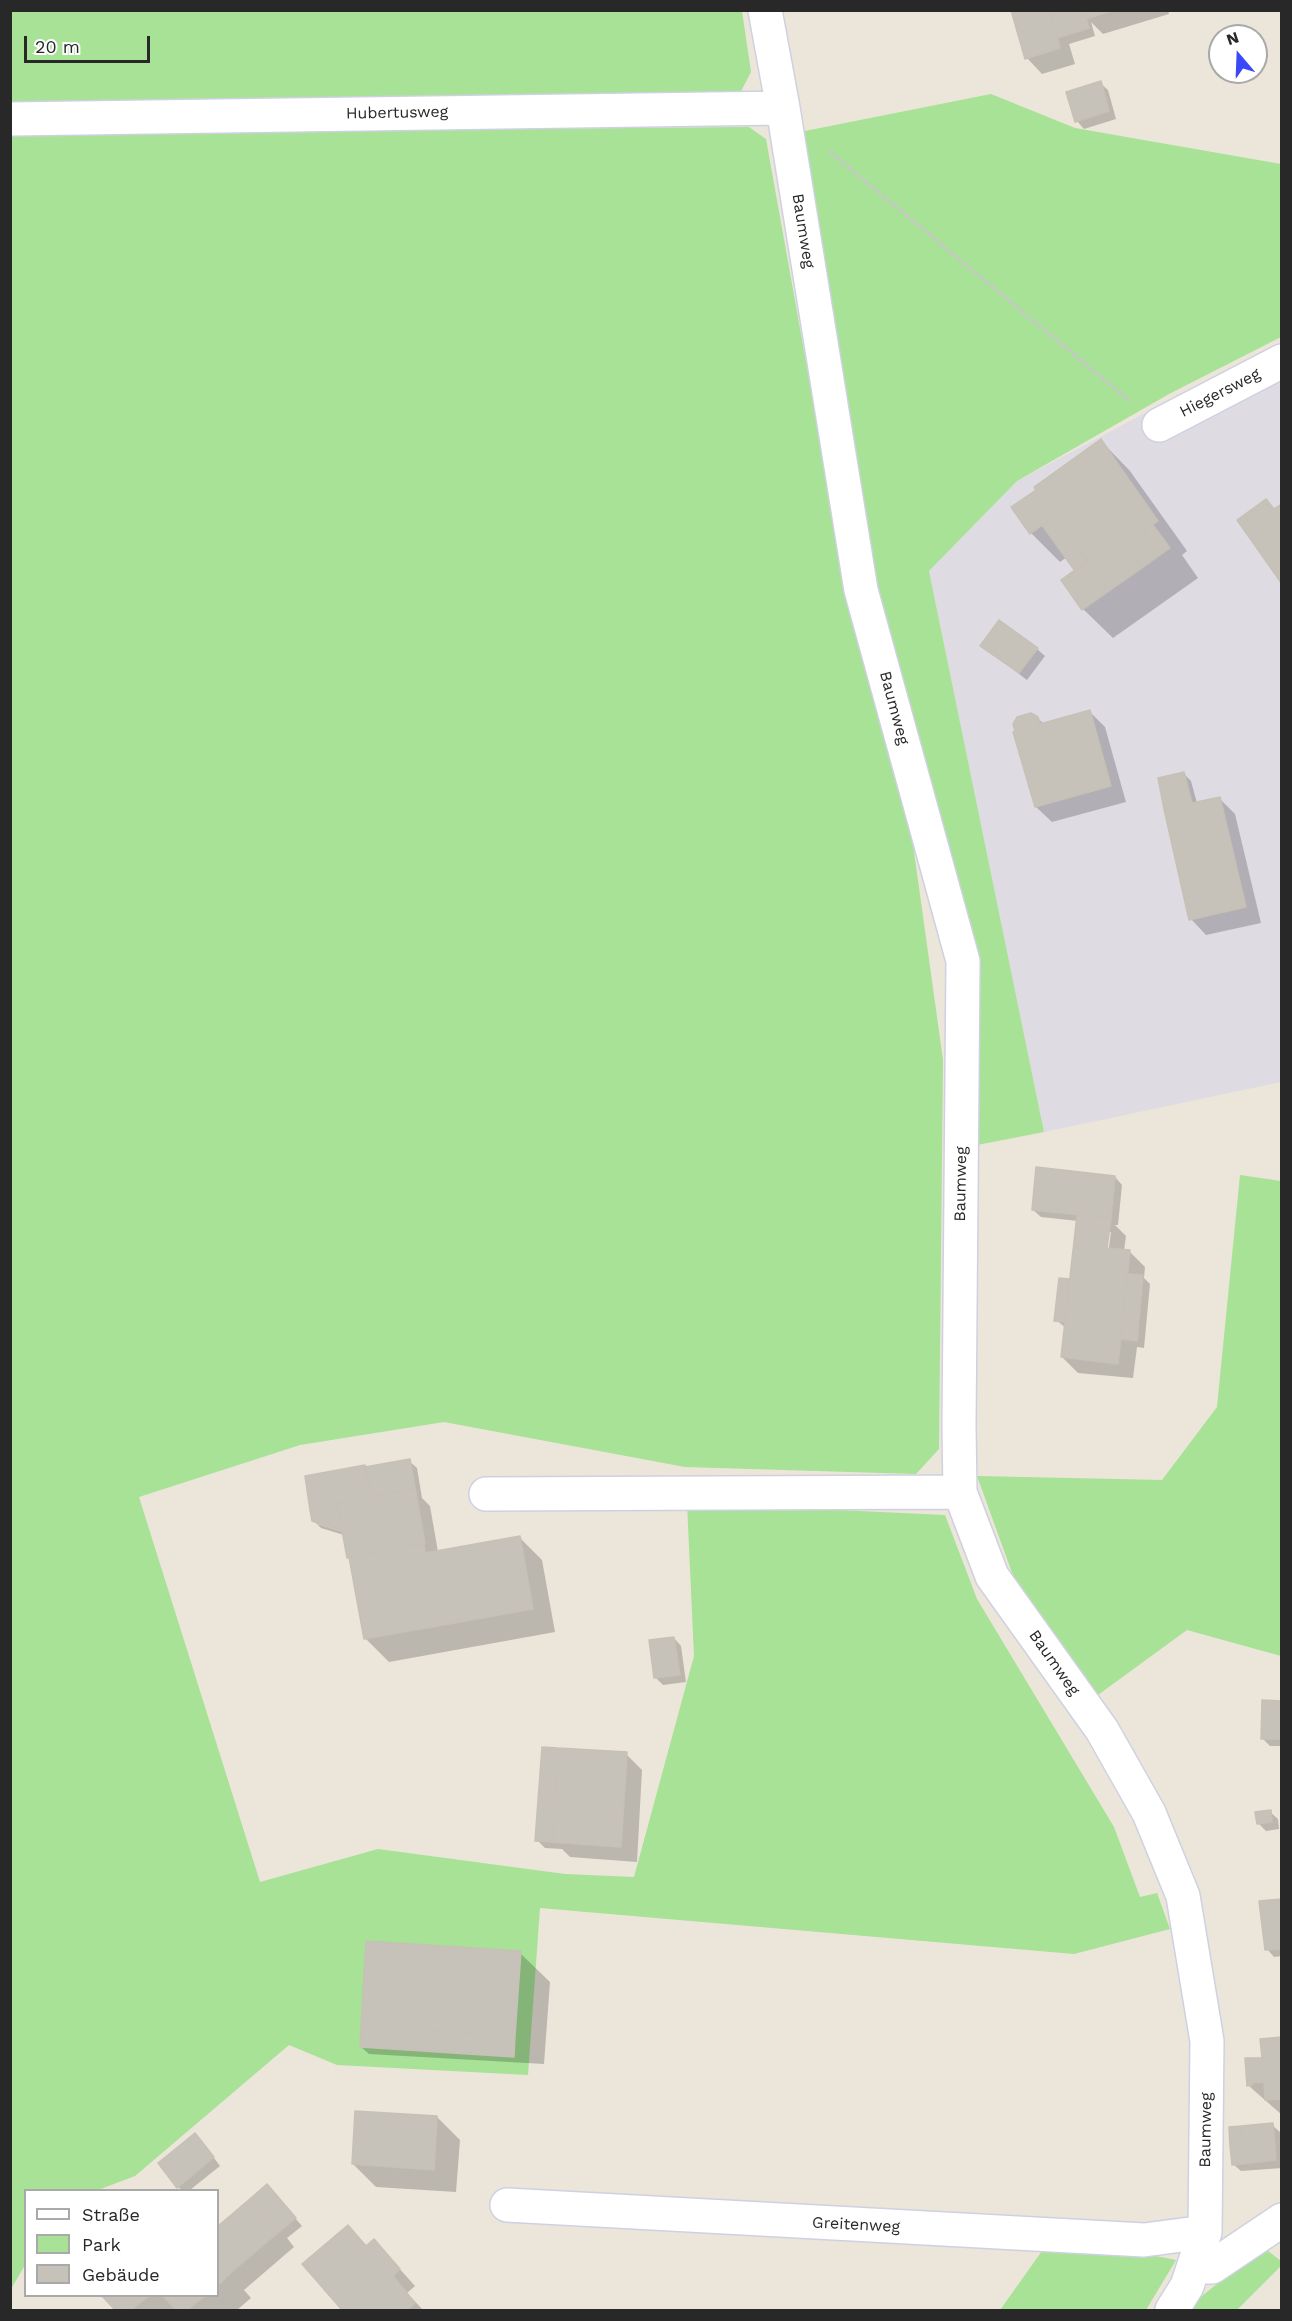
<!DOCTYPE html>
<html>
<head>
<meta charset="utf-8">
<style>
  body { margin:0 }
  #map { position:relative; width:1292px; height:2321px; overflow:hidden; background:#ebe5da; font-family:"Work Sans",sans-serif }
  canvas { display:block }
  .frame { position:absolute; inset:0; border:12px solid #282828; pointer-events:none }
  .legend { position:absolute; left:24px; top:2189px; width:195px; height:108px; box-sizing:border-box; background:#fff; border:2px solid #a9a9a9; margin:0; padding:8px 10px; list-style:none; font-size:18px; color:#282828 }
  .legend li { display:flex; align-items:center; gap:12px; height:30px }
  .legend b { width:30px; border:2px solid #a9a9a9 }
  .north { position:absolute; left:1208px; top:24px; width:60px; height:60px; box-sizing:border-box; background:#fff; border:2px solid #a9a9a9; border-radius:50%; rotate:341deg; font-size:16px; font-weight:700; line-height:24px; text-align:center; color:#282828 }
  .north::after { content:''; display:block; margin:auto; width:21px; height:27px; background:#3948f8; clip-path:polygon(50% 0,100% 100%,50% 72%,0 100%) }
  .scale { position:absolute; left:24px; top:36px; width:126px; height:27px; box-sizing:border-box; border:3px solid #282828; border-top:0; padding-left:8px; font-size:18px; line-height:21px; white-space:nowrap; color:#282828; -webkit-text-stroke:4px #fff; paint-order:stroke }
</style>
</head>
<body>
<div id="map">
<canvas width="1292" height="2321"></canvas>
<div class="frame"></div>
<ul class="legend">
<li><b style="height:8px;background:#fff"></b>Straße</li>
<li><b style="height:16px;background:#a7e296"></b>Park</li>
<li><b style="height:16px;background:#c6c2ba"></b>Gebäude</li>
</ul>
<div class="north">N</div>
<div class="scale">20 m</div>
</div>
<script>
const context = document.querySelector('canvas').getContext('2d');
context.lineJoin = 'round';
function fillPath(path, color) { context.fillStyle = color; context.fill(path, 'evenodd'); }
const toPath = rows => new Path2D(rows.map(r => 'M' + r).join(''));
function strokePath(path, color, width, dash) { context.strokeStyle = color; context.lineWidth = width; context.lineCap = dash ? 'butt' : 'round'; context.setLineDash(dash || []); context.stroke(path); }
function write(font, color, halo, rows, align = 'center') {
  context.font = font + ' "Work Sans",sans-serif'; context.lineWidth = 4.5; context.setLineDash([]); context.textBaseline = 'middle'; context.strokeStyle = halo; context.fillStyle = color; for (const [text, x, y, turn = 0] of rows) {
    context.save(); context.translate(x, y); context.rotate((+turn || 0) * Math.PI / 180); context.textAlign = isNaN(turn) ? turn : align; if (halo) context.strokeText(text, 0, 0); context.fillText(text, 0, 0); context.restore();
  }
}
fillPath(toPath([
  [1281,380,1281,1082,1044,1132,929,571,1017,481,1179,395,1206,419]
]), '#dedbe3');
fillPath(toPath([
  [10,11,742,11,751,72,738,97,11,107],
  [991,94,1075,128,1281,164,1281,337,1169,394,1017,481,929,571,1044,1132,977,1145,975,956,872,587,800,132],
  [749,127,766,139,848,596,910,823,943,1060,939,1449,916,1474,685,1467,444,1422,300,1445,139,1497,260,1882,378,1849,565,1874,634,1877,694,1656,687,1503,945,1515,977,1599,1114,1827,1140,1897,1157,1893,1170,1929,1074,1954,540,1908,528,2075,337,2065,289,2045,135,2176,98,2190,26,2190,25,2265,11,2289,11,133],
  [1240,1175,1281,1181,1281,1656,1187,1630,1091,1700,1015,1581,977,1476,1162,1480,1217,1407],
  [1263,2247,1281,2261,1281,2266,1237,2310,1187,2310,1192,2304],
  [1042,2251,1136,2252,1176,2260,1146,2310,1000,2310]
]), '#a7e296');
fillPath(toPath([
  [1012,10,1168,10,1169,14,1103,34,1091,22,1095,36,1069,44,1075,64,1042,74,1027,58],
  [1100,83,1108,90,1116,119,1084,129,1077,121],
  [1101,441,1130,471,1187,551,1182,555,1198,578,1113,638,1083,609,1077,571,1067,557,1060,562,1031,533,1038,490],
  [982,646,1037,649,1045,656,1027,680],
  [1089,711,1105,727,1126,802,1052,822,1036,807,1037,718,1044,724],
  [1184,774,1191,781,1197,803,1219,798,1235,814,1261,923,1206,935,1191,919,1168,811,1166,808],
  [1115,1177,1122,1185,1118,1225,1115,1225,1126,1236,1124,1251,1129,1251,1145,1267,1144,1278,1150,1284,1144,1348,1137,1347,1133,1378,1078,1373,1062,1357,1066,1328,1056,1320,1068,1281,1071,1283,1078,1221,1041,1217,1033,1210],
  [1108,1232,1111,1232,1108,1255,1105,1255],
  [409,1461,417,1468,422,1498,430,1506,438,1552,519,1537,542,1560,555,1632,389,1662,366,1639,351,1560,348,1557,344,1535,321,1528,313,1520],
  [318,1521,349,1531,349,1534,318,1524],
  [674,1638,681,1646,686,1682,663,1685,655,1677],
  [1282,1703,1282,1746,1270,1746,1262,1738],
  [626,1754,642,1770,637,1862,570,1857,562,1849,545,1848,537,1840],
  [1270,1812,1278,1819,1279,1829,1266,1831,1258,1823],
  [1282,1901,1282,1956,1274,1957,1267,1949],
  [520,1953,550,1982,544,2064,369,2054,361,2047],
  [1282,2039,1282,2115,1249,2086,1263,2059],
  [437,2117,460,2140,456,2192,376,2187,353,2164],
  [1272,2125,1280,2132,1282,2168,1241,2171,1233,2164],
  [202,2142,220,2166,190,2190,182,2190,178,2187],
  [267,2186,302,2226,287,2238,294,2247,244,2290,251,2298,237,2310,117,2310,104,2296,218,2296,218,2228],
  [348,2227,368,2247,374,2241,389,2257,415,2286,407,2293,423,2310,344,2310,304,2264]
]), '#0003');
const building = toPath([
  [1011,10,1049,10,1060,48,1025,59,1011,10],
  [1049,10,1083,10,1089,28,1057,38,1049,10],
  [1083,10,1114,10,1086,19,1083,10],
  [1101,81,1109,111,1075,122,1066,92,1101,81],
  [1101,439,1118,464,1052,512,1055,516,1030,534,1011,507,1036,490,1034,487,1101,439],
  [1118,464,1158,521,1143,532,1153,545,1135,558,1142,568,1109,591,1052,512,1118,464],
  [1266,499,1274,509,1282,504,1282,584,1237,520,1266,499],
  [1055,516,1087,561,1075,571,1042,525,1055,516],
  [1153,525,1170,548,1142,568,1135,558,1153,545,1143,532,1153,525],
  [1087,561,1109,591,1082,610,1061,580,1087,561],
  [999,620,1038,648,1019,673,980,646,999,620],
  [1090,710,1111,786,1035,807,1013,732,1015,731,1013,724,1017,717,1031,713,1038,717,1040,724,1090,710],
  [1184,772,1192,803,1164,809,1158,778,1184,772],
  [1220,797,1246,907,1189,920,1164,809,1220,797],
  [1036,1167,1115,1176,1111,1218,1032,1210,1036,1167],
  [1077,1215,1111,1219,1107,1248,1130,1250,1118,1364,1061,1357,1077,1215],
  [1127,1274,1143,1275,1137,1341,1121,1339,1127,1274],
  [1059,1278,1069,1279,1065,1322,1054,1321,1059,1278],
  [410,1459,415,1488,371,1497,365,1467,410,1459],
  [365,1465,371,1497,337,1503,338,1508,335,1508,335,1506,310,1510,305,1476,365,1465],
  [415,1488,425,1543,347,1558,337,1503,415,1488],
  [335,1506,335,1508,338,1508,342,1531,312,1521,310,1510,335,1506],
  [520,1536,533,1609,364,1639,349,1557,424,1544,425,1553,520,1536],
  [674,1637,680,1675,654,1678,649,1640,674,1637],
  [1262,1700,1282,1701,1282,1739,1261,1739,1262,1700],
  [542,1747,558,1748,552,1842,535,1841,542,1747],
  [558,1748,627,1752,621,1847,552,1842,558,1748],
  [1271,1810,1272,1822,1257,1824,1255,1812,1271,1810],
  [1282,1899,1282,1949,1265,1950,1259,1901,1282,1899],
  [366,1941,521,1951,515,2036,361,2026,366,1941],
  [361,2026,515,2036,514,2057,360,2047,361,2026],
  [1282,2037,1282,2099,1265,2100,1264,2082,1251,2083,1252,2085,1247,2086,1245,2058,1262,2058,1260,2039,1282,2037],
  [355,2111,437,2116,434,2170,352,2164,355,2111],
  [1273,2123,1276,2160,1232,2165,1230,2146,1243,2145,1241,2126,1273,2123],
  [1241,2126,1243,2145,1230,2146,1229,2127,1241,2126],
  [195,2133,214,2157,177,2188,158,2163,195,2133],
  [267,2184,296,2218,280,2231,251,2198,267,2184],
  [251,2198,280,2231,229,2274,218,2260,218,2226,251,2198],
  [348,2225,366,2246,374,2239,400,2269,393,2276,415,2303,407,2310,342,2310,302,2264,348,2225],
  [218,2260,230,2274,218,2285,218,2260],
  [102,2296,149,2296,131,2310,115,2310,102,2296],
  [163,2296,205,2296,187,2310,176,2310,163,2296]
]);
fillPath(building, '#c6c2ba');
strokePath(building, '#c6c1b4', 1.5);
const minor = toPath([
  [765,10,783,108,861,590,963,961,959,1426,960,1492,992,1576,1102,1730,1149,1813,1183,1896,1207,2041,1205,2232,1187,2286,1172,2310],
  [10,119,783,108],
  [1159,425,1282,361],
  [486,1494,960,1492],
  [507,2205,1144,2240,1205,2232],
  [1195,2267,1212,2267,1282,2220]
]);
strokePath(minor, '#cfd1e1', 36);
strokePath(toPath([
  [830,152,1131,402]
]), '#c7c7c7', 4, [4.5, 3]);
strokePath(minor, '#fff', 33);
write('16px', '#282828', '#fff', [
  ["Hubertusweg",397,113,-1],
  ["Baumweg",803,231,81],
  ["Hiegersweg",1220,393,-27],
  ["Baumweg",894,708,75],
  ["Baumweg",961,1184,-89],
  ["Baumweg",1054,1663,55],
  ["Baumweg",1206,2130,-89],
  ["Greitenweg",856,2225,3]
]);
</script>
</body>
</html>
